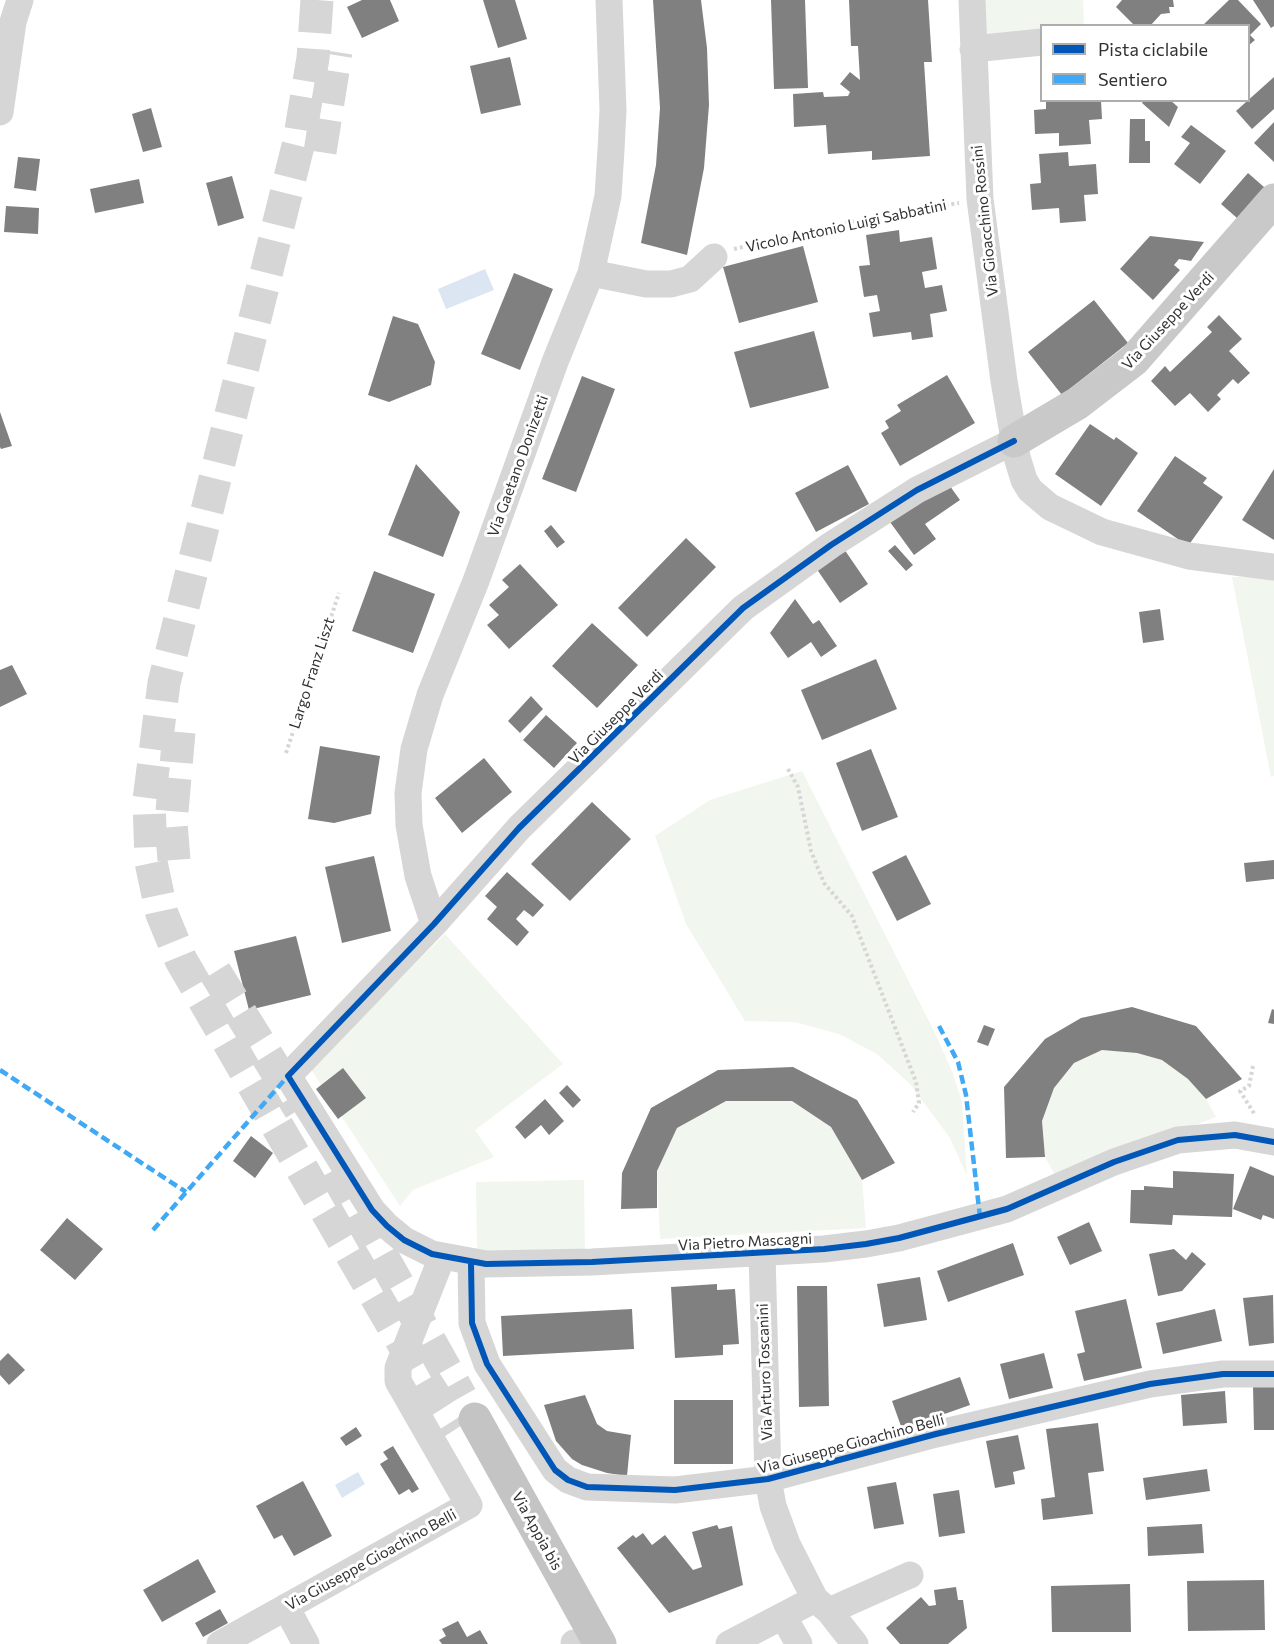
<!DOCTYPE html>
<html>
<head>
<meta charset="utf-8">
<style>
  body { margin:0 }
  #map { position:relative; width:1274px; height:1644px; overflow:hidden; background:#fff; font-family:Commissioner,sans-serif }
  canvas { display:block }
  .legend { position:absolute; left:1040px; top:24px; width:210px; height:78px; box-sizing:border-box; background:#fff; border:2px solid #adadad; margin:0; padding:8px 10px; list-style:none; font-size:18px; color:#323232 }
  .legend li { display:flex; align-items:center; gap:12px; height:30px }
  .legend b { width:30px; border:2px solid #adadad }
</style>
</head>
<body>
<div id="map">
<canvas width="1274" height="1644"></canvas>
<ul class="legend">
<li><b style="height:8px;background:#0057b8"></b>Pista ciclabile</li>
<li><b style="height:8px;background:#3fa9f5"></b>Sentiero</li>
</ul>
</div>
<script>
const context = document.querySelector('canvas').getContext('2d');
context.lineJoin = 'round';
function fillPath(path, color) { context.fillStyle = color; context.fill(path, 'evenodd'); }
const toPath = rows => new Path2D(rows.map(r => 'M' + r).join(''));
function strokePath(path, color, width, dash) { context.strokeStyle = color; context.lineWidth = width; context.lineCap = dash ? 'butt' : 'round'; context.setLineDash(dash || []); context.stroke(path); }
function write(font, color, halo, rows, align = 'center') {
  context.font = font + ' Commissioner,sans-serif'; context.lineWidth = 6; context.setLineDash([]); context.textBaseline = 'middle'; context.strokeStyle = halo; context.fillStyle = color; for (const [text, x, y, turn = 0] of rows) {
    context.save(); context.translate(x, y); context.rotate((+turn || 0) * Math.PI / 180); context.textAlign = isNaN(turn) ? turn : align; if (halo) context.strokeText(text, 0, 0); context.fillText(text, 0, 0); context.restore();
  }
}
fillPath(toPath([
  [982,0,1083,0,1084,25,1042,26,1041,35,983,40],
  [1274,576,1274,776,1271,777,1232,577],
  [802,771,935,1033,953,1074,962,1102,967,1176,950,1138,910,1084,877,1054,839,1034,795,1022,745,1021,686,924,655,836,710,800],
  [445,934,563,1064,475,1130,494,1157,413,1190,400,1206,310,1068],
  [1102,1050,1137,1053,1162,1060,1188,1079,1206,1099,1216,1117,1057,1179,1045,1157,1042,1121,1054,1088,1074,1063],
  [726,1101,792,1101,831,1127,862,1180,866,1228,660,1239,657,1171,677,1128],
  [584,1180,585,1252,477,1254,476,1182]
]), '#f1f6ee');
fillPath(toPath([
  [485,269,494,290,446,309,438,289],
  [358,1472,365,1484,342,1498,335,1485]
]), '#dce6f3');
fillPath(toPath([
  [362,0,390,0,399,21,362,38,347,7],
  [483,0,515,0,527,39,498,48],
  [653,0,701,0,707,48,709,105,704,168,687,255,641,243,656,165,660,108],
  [771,0,805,0,808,88,774,89],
  [849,0,928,0,932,62,924,62,930,156,872,160,872,151,828,154,826,125,794,127,793,94,823,92,824,97,848,96,850,92,840,84,850,72,860,80,858,46,851,46],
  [1122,0,1173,0,1174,7,1169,7,1170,13,1161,14,1150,26,1135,26,1116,7],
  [1229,0,1238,0,1261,24,1250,35,1255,40,1248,46,1248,26,1202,26],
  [1253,0,1274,0,1274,26,1271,28],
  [510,57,521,105,481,114,470,66],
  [1274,77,1274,109,1252,129,1236,111],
  [1046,100,1101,100,1102,119,1089,120,1091,144,1059,146,1059,133,1035,134,1034,110,1046,109],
  [1144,100,1170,100,1178,107,1169,127,1142,103],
  [151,108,162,147,143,152,132,114],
  [1130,119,1145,119,1145,141,1150,141,1150,163,1129,163],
  [1274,122,1274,162,1254,143],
  [1191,125,1226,151,1200,184,1174,164,1190,143,1181,137],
  [1068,152,1069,166,1096,164,1098,194,1084,195,1086,221,1060,223,1059,208,1032,210,1030,184,1041,183,1039,154],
  [18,157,40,159,36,191,14,188],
  [1248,173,1272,194,1245,225,1221,204],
  [232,176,244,218,218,226,206,183],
  [139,179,144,203,95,213,90,189],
  [6,206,39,208,38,234,4,232],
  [899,230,900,242,932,237,937,269,922,272,925,288,942,285,947,311,930,314,933,337,912,340,911,332,873,337,869,313,880,311,877,295,864,297,859,266,870,265,866,235],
  [1150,236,1204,242,1191,261,1179,259,1174,265,1180,270,1153,300,1120,269],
  [803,246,818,302,739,323,723,267],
  [514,273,553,289,520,370,481,354],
  [1094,300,1128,343,1062,395,1028,352],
  [1219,315,1242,339,1229,351,1250,373,1238,384,1233,379,1217,395,1221,399,1208,412,1190,393,1175,406,1151,381,1165,366,1170,372,1212,332,1207,327],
  [393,316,418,324,435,362,431,385,389,402,368,395],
  [814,331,829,388,750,408,734,352],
  [947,375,975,423,900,466,881,433,889,428,885,421,901,411,897,405],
  [582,376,615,389,576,492,542,479],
  [0,412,12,446,1,449,0,447],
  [1090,424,1114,440,1116,437,1138,453,1101,506,1055,474],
  [1175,456,1207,478,1203,483,1223,497,1188,546,1137,511],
  [416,464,460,512,443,557,388,535],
  [848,465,869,504,816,532,795,493],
  [1274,469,1274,540,1242,520],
  [947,482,960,500,925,524,936,539,914,555,890,522],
  [551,525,565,542,557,548,544,531],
  [686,538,716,567,647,637,618,608],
  [895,545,913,565,906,571,888,551],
  [844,549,868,584,840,603,816,568],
  [520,564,558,605,509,649,487,625,499,615,489,605,509,587,502,580],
  [374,571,435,594,413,653,352,631],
  [795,599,813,624,819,620,837,646,821,657,811,642,788,658,770,633],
  [1160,609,1164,640,1143,643,1139,612],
  [592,623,638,665,597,708,552,666],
  [876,659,897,709,822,740,801,690],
  [12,665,27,694,0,707,0,670],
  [531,696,543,709,520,733,508,721],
  [546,715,577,743,554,768,523,740],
  [320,746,380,756,371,814,334,823,308,819],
  [871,749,898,817,862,831,836,763],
  [484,758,512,792,462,833,435,798],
  [592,802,631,839,570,901,531,864],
  [906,855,931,904,897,921,872,872],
  [374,856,391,931,342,943,325,867],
  [1274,860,1274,879,1246,882,1244,863],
  [507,872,544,905,533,917,524,910,516,919,529,932,517,946,487,919,497,907,485,896],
  [296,936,311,995,249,1010,234,951],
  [1132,1007,1196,1026,1242,1079,1206,1099,1188,1079,1162,1060,1137,1053,1102,1050,1074,1063,1054,1088,1042,1121,1045,1157,1006,1158,1004,1087,1045,1039,1081,1018],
  [1272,1009,1274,1010,1274,1024,1268,1023],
  [984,1025,995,1029,988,1046,977,1042],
  [793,1067,857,1100,895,1163,862,1180,831,1127,792,1101,726,1101,677,1128,657,1171,657,1208,621,1209,622,1173,651,1108,718,1070],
  [343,1068,366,1098,338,1119,316,1089],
  [567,1085,581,1100,573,1108,559,1093],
  [545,1099,564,1121,549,1135,541,1125,525,1139,515,1127],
  [251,1136,273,1153,255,1178,233,1161],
  [1250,1166,1274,1176,1274,1219,1263,1215,1261,1220,1233,1209],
  [1173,1171,1234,1174,1232,1217,1173,1215,1172,1225,1130,1223,1131,1190,1144,1190,1144,1186,1173,1188],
  [67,1218,103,1249,75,1280,40,1250],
  [1089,1222,1102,1251,1070,1265,1057,1237],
  [1013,1243,1024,1275,948,1302,937,1271],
  [1174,1249,1186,1260,1192,1252,1206,1264,1182,1291,1158,1296,1149,1254],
  [920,1277,927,1320,884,1327,877,1284],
  [717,1284,717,1290,735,1289,739,1344,723,1345,723,1355,675,1358,671,1287],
  [797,1286,827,1286,829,1406,799,1407],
  [1273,1295,1274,1343,1249,1346,1243,1298],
  [1126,1299,1142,1368,1084,1381,1077,1354,1085,1352,1075,1311],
  [632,1309,634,1349,503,1356,501,1316],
  [1215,1309,1222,1341,1163,1354,1156,1323],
  [8,1353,25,1370,9,1385,0,1375,0,1361],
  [1044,1353,1053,1388,1009,1399,1000,1364],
  [960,1377,970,1405,902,1429,892,1401],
  [1253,1386,1274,1386,1274,1430,1254,1430],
  [1225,1391,1227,1423,1183,1426,1181,1395],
  [585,1395,597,1424,607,1431,631,1435,627,1476,607,1473,582,1465,572,1459,556,1441,544,1405],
  [674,1400,733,1400,733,1464,674,1464],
  [1098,1423,1104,1471,1088,1473,1093,1514,1043,1520,1041,1499,1055,1497,1046,1429],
  [356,1427,362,1436,346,1446,340,1438],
  [1018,1435,1025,1469,1013,1472,1015,1484,995,1488,986,1441],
  [393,1446,419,1489,412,1493,409,1489,399,1495,380,1464,388,1459,383,1452],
  [1207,1469,1210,1491,1146,1500,1143,1478],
  [303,1481,332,1536,294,1556,282,1535,274,1539,256,1506],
  [896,1482,904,1524,874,1529,867,1487],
  [959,1490,965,1533,939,1537,933,1494],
  [1202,1524,1204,1553,1148,1556,1147,1527],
  [717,1525,719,1529,732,1526,743,1585,669,1613,617,1548,633,1535,636,1538,643,1533,652,1545,665,1535,693,1570,702,1567,692,1532],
  [198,1559,216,1592,162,1622,143,1590],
  [1264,1580,1265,1630,1188,1631,1187,1581],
  [1130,1584,1131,1632,1052,1632,1051,1586],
  [956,1587,958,1600,963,1600,967,1628,948,1644,900,1644,886,1628,921,1597,929,1606,936,1605,934,1590],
  [220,1609,228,1623,203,1637,195,1623],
  [458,1621,467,1637,480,1630,488,1644,442,1644,439,1640,446,1636,442,1629]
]), '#808080');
strokePath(toPath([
  [317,0,313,58,299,142,164,683,149,800,151,862,162,914,181,960,425,1381,456,1429],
  [320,152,336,52],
  [174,860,171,823,179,732],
  [215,972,300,1109],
  [334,1170,461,1397]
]), '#d6d6d6', 33, [33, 16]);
strokePath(toPath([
  [734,249,872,217,959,203],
  [286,753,339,593],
  [788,769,798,787,811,851,824,883,852,916,916,1082,919,1103,913,1112],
  [1253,1066,1249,1086,1240,1091,1255,1115]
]), '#d6d6d6', 4, [3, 3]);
strokePath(toPath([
  [972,0,980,199,1004,381,1017,457,1024,480,1030,490,1050,507,1102,532,1189,556,1274,567],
  [973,49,1042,42],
  [0,112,13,22,20,0],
  [591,273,646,284,671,284,690,279,714,257],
  [1014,441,917,490,831,545,743,608,519,828,434,924,288,1076,372,1210,387,1226,404,1240,432,1254,486,1264,592,1262,824,1249,866,1244,899,1238,1007,1209,1114,1162,1178,1140,1235,1135,1274,1142],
  [434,924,418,876,409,825,408,793,414,749,430,695,476,581,555,362,591,273,608,196,611,150,613,110,609,0],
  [471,1263,472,1323,487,1364,555,1470,568,1480,587,1487,675,1490,768,1479,936,1434,1150,1384,1223,1374,1274,1374],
  [816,1600,829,1611,855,1644],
  [286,1607,306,1644],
  [829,1611,910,1575],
  [783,1616,799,1644],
  [574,1643,575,1644],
  [220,1644,469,1505,398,1381,398,1368,442,1257],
  [729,1644,815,1599,787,1544,773,1506,768,1479,762,1253]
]), '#d6d6d6', 27);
strokePath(toPath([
  [1014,441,1078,403,1134,360,1274,200]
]), '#c9c9c9', 33);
strokePath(toPath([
  [475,1419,600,1644]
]), '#c4c4c4', 33);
strokePath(toPath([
  [939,1026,958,1062,966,1095,980,1217],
  [0,1070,186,1192],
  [153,1230,288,1076]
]), '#3fa9f5', 4.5, [9, 4.5]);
strokePath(toPath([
  [1014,441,917,490,831,545,743,608,519,828,434,924,288,1076,372,1210,387,1226,404,1240,432,1254,486,1264,592,1262,824,1249,866,1244,899,1238,1007,1209,1114,1162,1178,1140,1235,1135,1274,1142],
  [471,1263,472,1323,487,1364,555,1470,568,1480,587,1487,675,1490,768,1479,936,1434,1150,1384,1223,1374,1274,1374]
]), '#0057b8', 6);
write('15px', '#323232', '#fff', [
  ["Via Gioacchino Rossini",985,221,-96],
  ["Vicolo Antonio Luigi Sabbatini",846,226,-12],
  ["Via Giuseppe Verdi",1168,321,-47],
  ["Via Gaetano Donizetti",518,466,-70],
  ["Largo Franz Liszt",312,673,-72],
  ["Via Giuseppe Verdi",616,717,-45],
  ["Via Pietro Mascagni",745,1242,-3],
  ["Via Arturo Toscanini",765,1372,-92],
  ["Via Giuseppe Gioachino Belli",851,1444,-15],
  ["Via Appia bis",537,1531,61],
  ["Via Giuseppe Gioachino Belli",371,1560,-29]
]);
</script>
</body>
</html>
